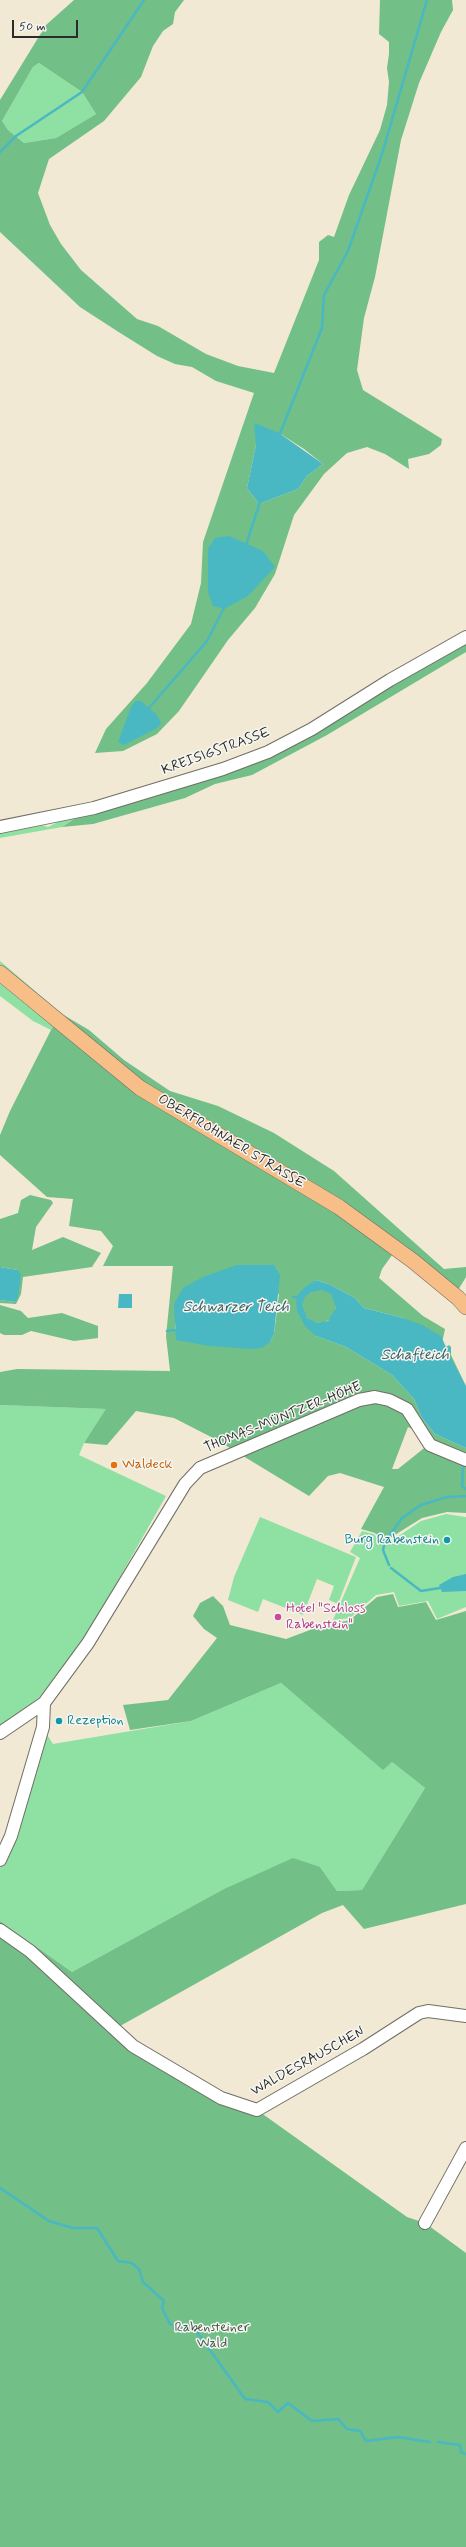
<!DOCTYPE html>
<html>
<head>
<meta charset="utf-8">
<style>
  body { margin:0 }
  #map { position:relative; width:466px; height:2547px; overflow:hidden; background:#f1e9d4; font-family:Mynerve,sans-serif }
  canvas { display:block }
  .scale { position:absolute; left:12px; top:20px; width:66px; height:18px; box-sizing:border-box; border:2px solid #2b2b2b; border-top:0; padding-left:5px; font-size:12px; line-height:14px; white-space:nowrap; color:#2b2b2b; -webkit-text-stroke:3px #f6f6f2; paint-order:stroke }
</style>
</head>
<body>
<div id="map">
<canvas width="466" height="2547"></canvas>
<div class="scale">50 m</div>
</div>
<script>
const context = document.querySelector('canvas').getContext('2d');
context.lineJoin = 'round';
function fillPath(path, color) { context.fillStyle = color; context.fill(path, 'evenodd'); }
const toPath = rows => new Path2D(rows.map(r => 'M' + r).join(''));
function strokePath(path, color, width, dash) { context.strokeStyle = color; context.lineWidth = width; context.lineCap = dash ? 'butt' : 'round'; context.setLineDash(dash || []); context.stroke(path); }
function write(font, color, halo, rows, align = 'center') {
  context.font = font + ' Mynerve,sans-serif'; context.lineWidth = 3; context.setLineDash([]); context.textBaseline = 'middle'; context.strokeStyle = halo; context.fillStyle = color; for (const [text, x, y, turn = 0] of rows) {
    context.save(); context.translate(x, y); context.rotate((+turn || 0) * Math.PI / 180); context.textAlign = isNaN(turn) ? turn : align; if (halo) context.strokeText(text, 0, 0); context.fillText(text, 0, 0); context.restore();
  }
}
fillPath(toPath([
  [39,63,82,92,96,114,56,138,24,143,8,130,2,121,33,67],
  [77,817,62,827,0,838,0,832,42,825,48,827,60,821],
  [0,961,62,1014,51,1030,33,1021,0,996],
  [0,1405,107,1409,84,1443,79,1455,166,1496,90,1630,38,1699,0,1726],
  [446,1514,466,1517,466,1607,437,1619,428,1601,399,1606,394,1592,376,1595,350,1618,333,1620,360,1558,350,1552,362,1531,374,1534,382,1544,388,1543,421,1521],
  [260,1517,356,1557,338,1604,329,1600,334,1586,317,1579,303,1615,263,1599,258,1612,228,1600,234,1577],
  [281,1683,383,1769,392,1762,425,1788,362,1890,337,1891,320,1867,222,1890,72,1972,0,1921,0,1868,8,1852,44,1730,53,1744,191,1721]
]), '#8ee1a2');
fillPath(toPath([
  [74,0,184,0,175,12,173,24,163,31,153,46,141,77,104,121,49,159,38,193,50,225,61,244,81,270,137,319,158,326,206,354,238,366,274,373,319,260,319,242,328,235,334,237,349,195,380,130,387,105,389,82,387,68,389,54,389,42,379,34,380,0,452,0,453,10,441,32,419,83,401,140,375,277,364,318,357,370,363,390,442,439,441,445,429,454,408,459,409,469,385,454,367,447,347,453,324,474,294,515,275,574,255,608,228,640,179,711,157,734,123,751,95,753,106,729,147,683,191,624,201,583,203,542,254,393,216,381,192,367,175,364,157,356,117,331,80,307,0,232,0,100,46,25],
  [39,63,82,92,96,114,56,138,24,143,8,130,2,121,33,67],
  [279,433,304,449,323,464,307,476,298,489,259,504,247,488,256,445],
  [466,643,466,652,327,735,252,775,215,784,185,798,93,824,62,827,77,817,224,773,393,685],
  [62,1014,89,1030,124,1060,170,1091,218,1106,274,1133,334,1171,444,1269,466,1267,466,1277,458,1290,395,1251,382,1269,379,1278,423,1316,445,1329,442,1343,446,1347,449,1345,451,1347,451,1355,466,1386,442,1343,403,1318,364,1308,355,1298,329,1284,316,1280,296,1298,316,1336,346,1347,392,1375,414,1399,422,1418,435,1434,466,1448,466,1513,447,1512,422,1518,382,1543,375,1533,361,1529,384,1487,340,1473,328,1476,309,1496,215,1439,174,1418,136,1411,107,1445,84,1443,106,1409,0,1405,0,1372,17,1369,170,1371,166,1336,173,1266,103,1266,113,1246,101,1231,69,1226,73,1199,47,1197,0,1155,0,1135,10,1111,51,1030],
  [279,1294,274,1334,270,1342,175,1330,175,1315],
  [408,1427,417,1431,428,1445,398,1469,392,1469],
  [30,1195,51,1200,53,1203,36,1227,32,1250,63,1237,101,1253,92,1267,23,1277,21,1294,16,1304,0,1303,0,1300,15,1302,18,1270,0,1267,0,1219,18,1213,21,1200],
  '302 1306a17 17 0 1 1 34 0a17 17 0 1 1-34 0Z',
  [0,1305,21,1311,28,1318,62,1313,98,1326,98,1338,74,1341,31,1331,22,1335,4,1335,0,1333],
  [393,1594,398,1607,426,1602,436,1620,466,1611,466,1904,364,1929,343,1905,322,1913,113,2030,133,2046,257,2110,407,2217,425,2223,466,2253,466,2547,0,2547,0,1921,72,1972,222,1890,293,1858,320,1867,337,1891,362,1890,425,1788,392,1762,383,1770,281,1683,191,1721,130,1730,123,1705,168,1700,217,1638,204,1629,193,1616,200,1603,213,1596,223,1606,230,1625,286,1639,318,1627,350,1620,377,1597]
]), '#72bf88');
fillPath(toPath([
  [254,423,279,433,323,464,307,476,298,489,259,504,247,488,256,445],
  [229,536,263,551,275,567,248,596,224,609,213,606,208,592,208,549,215,538],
  [136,701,141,701,157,715,161,723,157,728,124,745,118,742,131,707],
  [237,1265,274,1265,280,1275,274,1334,270,1342,262,1348,252,1349,210,1346,176,1340,174,1304,183,1288,203,1277],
  [0,1267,18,1270,21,1275,18,1297,15,1302,0,1300],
  [316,1280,329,1284,355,1298,364,1308,403,1318,422,1325,441,1336,446,1347,451,1347,450,1356,466,1386,466,1448,435,1434,422,1418,414,1399,392,1375,346,1347,316,1336,305,1326,297,1311,296,1297,305,1287],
  [322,1290,331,1294,336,1308,328,1321,317,1323,307,1318,302,1305,305,1297,311,1292],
  [119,1294,132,1294,132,1308,118,1308],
  [466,1574,466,1591,442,1592,439,1585,453,1577]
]), '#49b8c2');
strokePath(toPath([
  [0,152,16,136,82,92,144,0],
  [279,436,322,328,324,295,348,251,382,154,427,0],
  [246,545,260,502],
  [149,708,207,641,225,606],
  [293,1297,296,1297],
  [167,1331,175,1330],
  [463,1467,462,1486,466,1489],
  [389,1565,383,1550,385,1542,402,1518,421,1505,447,1497,466,1496],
  [391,1568,421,1591,440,1588],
  [0,2188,49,2221,73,2228,97,2228,118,2261,132,2263,139,2269,143,2282,164,2301,162,2308,170,2324,197,2332,245,2399,268,2402,278,2412,288,2403,312,2421,338,2419,347,2429,360,2431,366,2441,398,2437,430,2442],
  [438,2442,460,2445,461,2452,466,2454]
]), '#49b8c2', 2.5);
const minor = toPath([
  [0,827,94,808,223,769,268,752,312,729,390,680,466,637],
  [0,1733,44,1703],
  [0,1860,11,1836,43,1727,44,1703,88,1643,185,1484,200,1468,359,1400,375,1397,389,1400,407,1409,430,1445,466,1460],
  [0,1930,30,1951,133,2046,221,2098,257,2110,363,2049,419,2013,428,2011,466,2016],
  [425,2223,466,2148]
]);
const major = toPath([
  [0,973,140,1088,339,1207,413,1261,458,1298,466,1307]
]);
strokePath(minor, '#706e66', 14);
strokePath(major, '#706e66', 16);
strokePath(minor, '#fff', 12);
strokePath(major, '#f7be87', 15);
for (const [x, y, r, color] of [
  [114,1465,4,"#e8710a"],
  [447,1540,4,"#0f9aa8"],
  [278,1617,4,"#d1479c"],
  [59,1721,4,"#0f9aa8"]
]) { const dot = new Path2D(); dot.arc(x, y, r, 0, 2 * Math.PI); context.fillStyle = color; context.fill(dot); strokePath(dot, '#f6f6f2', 1.5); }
write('14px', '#2b2b2b', '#f6f6f2', [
  ["KREISIGSTRASSE",216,752,-20],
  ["OBERFROHNAER STRASSE",231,1142,31],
  ["THOMAS-MÜNTZER-HÖHE",283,1418,-22],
  ["WALDESRAUSCHEN",308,2062,-29]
]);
write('14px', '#c56008', '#f6f6f2', [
  ["Waldeck",122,1465]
], 'left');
write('14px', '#0d838f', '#f6f6f2', [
  ["Burg Rabenstein",439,1540],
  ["Rezeption",67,1721,"left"]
], 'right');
write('14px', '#b23c85', '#f6f6f2', [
  ["Hotel \"Schloss",286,1609],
  ["Rabenstein\"",286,1625]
], 'left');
write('14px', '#445849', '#f6f6f2', [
  ["Rabensteiner",212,2328],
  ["Wald",212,2344]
]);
write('italic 15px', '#365c60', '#f6f6f2', [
  ["Schwarzer Teich",236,1308],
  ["Schafteich",415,1356]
]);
</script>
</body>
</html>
